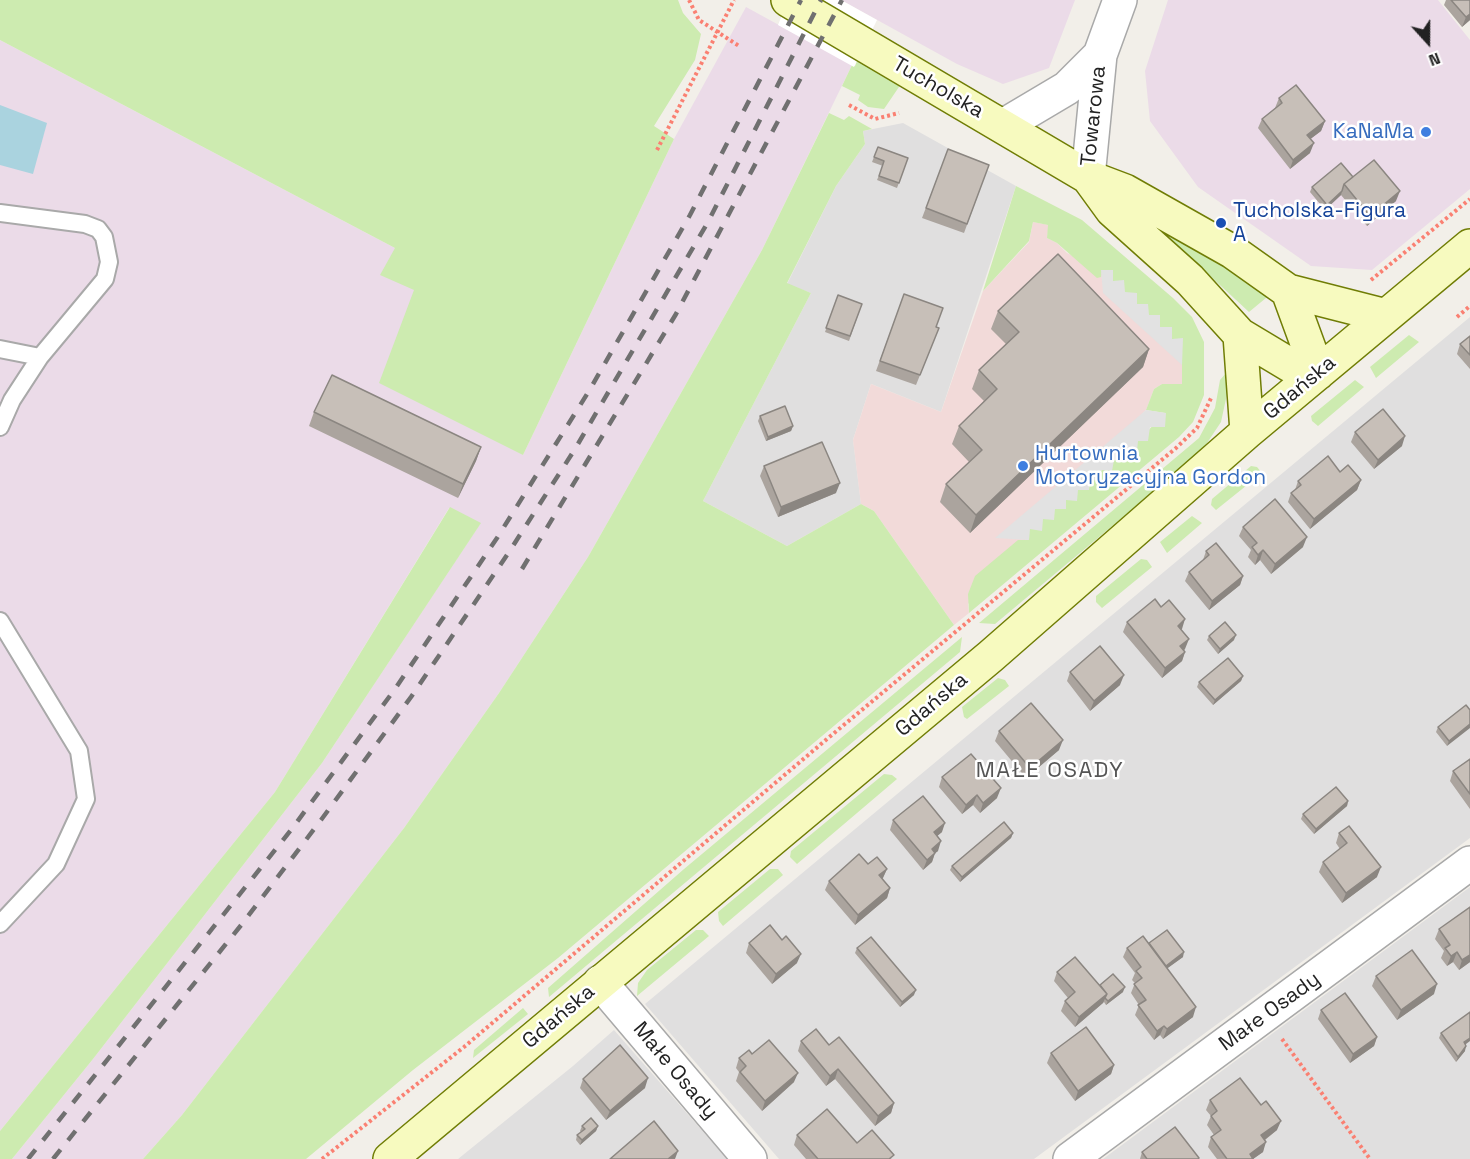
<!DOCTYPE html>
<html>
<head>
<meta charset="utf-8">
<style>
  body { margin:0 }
  #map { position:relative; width:1470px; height:1159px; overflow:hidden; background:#f2efe9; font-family:"Space Grotesk",sans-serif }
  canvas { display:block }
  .north { position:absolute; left:1398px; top:12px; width:60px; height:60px; -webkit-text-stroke:4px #fff; paint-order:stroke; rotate:159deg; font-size:16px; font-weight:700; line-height:24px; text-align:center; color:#222 }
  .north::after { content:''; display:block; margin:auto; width:21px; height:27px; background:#222; clip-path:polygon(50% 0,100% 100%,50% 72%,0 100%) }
</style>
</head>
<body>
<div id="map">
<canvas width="1470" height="1159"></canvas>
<div class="north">N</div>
</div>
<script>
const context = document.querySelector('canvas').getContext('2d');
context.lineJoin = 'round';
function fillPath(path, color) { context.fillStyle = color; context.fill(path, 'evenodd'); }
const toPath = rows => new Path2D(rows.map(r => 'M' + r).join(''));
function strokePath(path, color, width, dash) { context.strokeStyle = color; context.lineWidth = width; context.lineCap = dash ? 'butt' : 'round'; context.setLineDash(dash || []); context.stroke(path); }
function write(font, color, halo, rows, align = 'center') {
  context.font = font + ' "Space Grotesk",sans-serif'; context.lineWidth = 5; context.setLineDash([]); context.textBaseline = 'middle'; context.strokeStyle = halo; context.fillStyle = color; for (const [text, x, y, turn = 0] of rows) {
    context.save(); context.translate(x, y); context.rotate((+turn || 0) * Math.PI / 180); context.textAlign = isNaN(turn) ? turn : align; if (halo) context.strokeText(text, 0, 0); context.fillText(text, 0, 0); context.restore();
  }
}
fillPath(toPath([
  [903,123,1016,186,941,412,871,384,853,440,861,504,787,546,703,501,811,293,787,284,836,186,865,144,863,131],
  [1470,317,1470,838,1034,1159,779,1159,645,1004],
  [1470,887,1470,1159,1103,1159],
  [614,1030,727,1159,458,1159,573,1066]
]), '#e0dfdf');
fillPath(toPath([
  [1033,222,1049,225,1047,238,1057,243,1067,253,1124,280,1183,338,1182,384,1162,384,1154,389,1146,410,968,604,969,613,954,625,874,511,861,504,853,440,871,384,941,412,983,291,1029,242]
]), '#f2dad9');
fillPath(toPath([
  [841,0,1075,0,1049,68,1003,84,957,64],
  [1168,0,1438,0,1470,40,1470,189,1372,270,1311,266,1198,187,1150,121,1145,71],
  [746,7,852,65,762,250,588,557,499,693,404,828,182,1115,143,1159,12,1159,93,1059,322,763,480,524,449,508,275,792,0,1131,0,40,395,248,414,290,523,455,674,139]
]), '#ebdbe8');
fillPath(toPath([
  [0,0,678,0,683,13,701,34,695,60,654,126,674,139,523,455,379,383,414,290,380,275,395,248,0,40],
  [857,61,901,84,884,109,868,107,858,100,860,95,842,86,852,65,855,66],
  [829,113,844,120,849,116,872,129,863,131,865,144,836,186,787,283,811,293,703,501,787,546,861,504,874,511,954,625,558,958,413,1070,306,1159,143,1159,182,1115,404,828,499,693,588,557,762,250],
  [1016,186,1082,220,1173,298,1192,317,1204,342,1204,395,1193,422,1179,437,969,613,968,594,975,576,1018,540,1028,540,1029,529,1138,441,1165,413,1146,410,1154,389,1162,384,1182,384,1182,339,1172,339,1102,270,1101,277,1097,278,1057,243,1047,238,1048,225,1033,222,1029,241,983,291],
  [1167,229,1272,293,1249,312,1166,235],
  [1409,335,1419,342,1376,378,1370,367],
  [1227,372,1230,380,1221,422,1207,443,1191,460,995,624,979,623,1199,438,1215,408,1220,380],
  [1355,380,1364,387,1318,426,1312,421,1311,416],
  [1251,466,1257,467,1262,473,1216,510,1211,505,1212,499],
  [450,507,481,523,322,763,93,1059,12,1159,0,1159,0,1131,275,792],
  [1192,516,1202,523,1167,553,1160,542],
  [1141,559,1147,560,1152,567,1102,608,1096,602,1096,596],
  [962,637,960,652,549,997,548,988,684,869],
  [998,678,1005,680,1009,686,967,719,964,717,962,707],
  [884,774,892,775,897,779,797,864,790,857,791,851],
  [770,869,778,869,783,875,723,926,719,921,718,912],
  [696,930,703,930,709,936,637,996,638,983,647,970],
  [523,1008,528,1014,473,1058,474,1050]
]), '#cdebb0');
fillPath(toPath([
  [1101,270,1113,270,1113,281,1124,280,1125,292,1137,293,1137,304,1148,304,1149,315,1160,315,1160,327,1172,327,1172,339,1183,338,1182,365,1103,293],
  [1146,410,1166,413,1165,427,1150,427,1148,441,1138,441,1137,451,1125,450,1125,461,1114,460,1112,471,1101,470,1101,481,1090,480,1089,490,1078,490,1077,501,1066,500,1066,509,1055,509,1054,520,1043,519,1042,531,1030,529,1029,540,995,538]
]), '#e2e2e2');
fillPath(toPath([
  [0,105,47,123,33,174,0,165]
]), '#aad3df');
fillPath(toPath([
  [788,0,841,0,877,20,854,67,778,25]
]), '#fff');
const service = toPath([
  [0,213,85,224,98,229,104,237,109,262,105,279,40,357,12,400,0,427],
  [0,349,40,357],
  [0,621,79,751,86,799,56,864,0,924]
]);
const minor = toPath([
  [600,982,750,1159],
  [1070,1159,1470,863]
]);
const tertiary = toPath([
  [1003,126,1067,88,1100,55],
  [1088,177,1100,55,1120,0]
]);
const secondary = toPath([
  [788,0,1088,177,1125,191,1233,252,1288,291,1386,316],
  [1088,177,1112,210,1190,280,1240,335,1290,365,1318,373],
  [1288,291,1318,373],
  [1240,335,1247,432],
  [390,1159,991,656,1247,432,1470,246]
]);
strokePath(service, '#a9a9a9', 20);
strokePath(minor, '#a9a9a9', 36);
strokePath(tertiary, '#a9a9a9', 36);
strokePath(secondary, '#707d05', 36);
strokePath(toPath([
  [689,0,699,20,739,46],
  [849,105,875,119,899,113],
  [657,150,734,0],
  [1371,280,1470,199],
  [1457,317,1470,306],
  [1282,1039,1370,1159],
  [322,1159,464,1047,827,739,1176,448,1197,428,1212,396]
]), '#fa8072', 4, [3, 3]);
strokePath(service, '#fff', 16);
strokePath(minor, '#fff', 33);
strokePath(tertiary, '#fff', 33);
strokePath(secondary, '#f7fabf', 33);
strokePath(toPath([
  [522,569,676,314,842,0],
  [28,1159,291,830,395,689,497,538,589,391,690,215,801,0],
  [53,1159,242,924,321,820,411,697,509,552,575,449,708,222,821,0]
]), '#707070', 4.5, [12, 12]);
fillPath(toPath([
  [1446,0,1470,0,1470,20,1462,27,1444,5],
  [1279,98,1325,121,1321,131,1310,139,1310,153,1290,169,1258,128,1262,119,1275,108],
  [878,147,908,158,897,188,877,180,883,166,872,162],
  [948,149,989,165,964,233,922,218],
  [1353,177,1396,201,1367,226,1341,195,1325,210,1310,192,1312,187],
  [904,294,936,327,935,338,916,385,876,371],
  [838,295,862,304,849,341,825,332],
  [998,311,1149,349,1143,367,970,533,940,502,946,484,969,462,952,444,959,426,984,401,972,389,979,370,1006,344,991,329],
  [1470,336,1470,369,1457,354,1460,344],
  [314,412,481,447,476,461,458,498,309,426],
  [760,416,793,426,791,431,766,441,758,421],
  [1355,432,1402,446,1374,469,1351,442],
  [764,466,836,493,778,517,760,476],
  [1340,472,1361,480,1357,490,1310,529,1288,502,1291,493,1295,490,1298,481],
  [1243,527,1303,547,1271,574,1260,560,1255,565,1248,557,1251,550,1239,536],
  [1206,551,1243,576,1240,585,1209,610,1185,581,1189,572,1203,560],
  [1127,622,1182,629,1181,629,1185,649,1184,650,1185,652,1182,661,1162,678,1123,632],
  [1209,636,1234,640,1218,654,1207,640],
  [1070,672,1120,685,1090,711,1067,681],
  [1243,676,1241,681,1213,705,1197,687,1199,682],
  [1470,710,1447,746,1436,732,1438,727],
  [999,731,1059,750,1026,778,995,741],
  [1470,759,1470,809,1450,781,1453,771],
  [942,777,997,798,980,813,973,805,962,814,939,787],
  [1348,801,1347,806,1314,834,1301,819,1303,814],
  [893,820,942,832,937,836,938,851,935,853,932,862,923,870,890,830],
  [1013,833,1011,838,960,882,950,870,952,866],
  [1339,833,1377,877,1342,903,1319,872,1323,862,1340,849,1336,843],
  [868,864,887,869,882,879,890,888,887,898,855,925,825,890,829,881],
  [1439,929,1470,962,1459,970,1453,962,1447,966,1441,958,1444,951,1435,939],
  [782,940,797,963,772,984,746,953,749,943],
  [1149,943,1183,957,1167,968,1193,1017,1163,1039,1160,1035,1154,1040,1135,1015,1139,1005,1131,993,1135,983,1132,980,1135,973,1123,957,1127,948],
  [857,948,914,995,900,1007,855,953],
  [1057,972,1100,985,1123,992,1106,1005,1104,1002,1075,1027,1061,1011,1065,1001,1068,998,1054,981],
  [1376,976,1434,994,1397,1020,1372,986],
  [1321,1010,1377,1037,1374,1046,1350,1063,1318,1019],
  [1441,1033,1465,1045,1465,1051,1456,1062,1439,1038],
  [801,1041,829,1045,894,1103,891,1113,875,1126,835,1079,826,1086,798,1051],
  [1051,1053,1114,1065,1111,1074,1075,1101,1047,1063],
  [752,1054,794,1082,762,1111,736,1081,739,1072,736,1068,739,1058],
  [583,1079,645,1088,606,1120,580,1088],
  [1210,1100,1261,1105,1277,1130,1265,1140,1263,1152,1253,1159,1217,1159,1208,1147,1211,1137,1214,1135,1207,1125,1211,1116,1206,1110],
  [582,1126,598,1126,596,1131,580,1145,576,1140,577,1135,581,1132,580,1131],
  [797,1135,857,1143,892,1159,806,1159,794,1145],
  [1142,1152,1199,1159,1140,1159]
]), '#aba49e');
fillPath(toPath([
  [1470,14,1470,20,1462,27,1466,17],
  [1325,121,1321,131,1304,144,1307,135],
  [1314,143,1310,153,1290,169,1293,160],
  [1342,191,1341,195,1325,210,1327,205],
  [1400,191,1396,201,1367,226,1370,216],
  [1149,349,1143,367,970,533,976,515],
  [793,426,791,431,766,441,768,437],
  [1405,436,1402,446,1374,469,1378,460],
  [481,447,476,461,458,498,463,484],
  [1361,480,1357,490,1310,529,1314,519],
  [840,483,836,493,778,517,781,507],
  [1307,537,1303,547,1271,574,1275,564],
  [1263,550,1260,560,1255,565,1258,555],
  [1243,576,1240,585,1209,610,1212,601],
  [1185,619,1182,629,1174,635,1178,626],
  [1236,635,1234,640,1218,654,1220,649],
  [1189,639,1185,649,1177,656,1180,646],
  [1185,652,1182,661,1162,678,1165,668],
  [1124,675,1120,685,1090,711,1094,701],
  [1243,676,1241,681,1213,705,1215,700],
  [1470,724,1470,728,1447,746,1449,741],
  [1063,740,1059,750,1026,778,1030,768],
  [1001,788,997,798,980,813,983,803],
  [977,795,973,805,962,814,966,805],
  [1348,801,1347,806,1314,834,1316,829],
  [945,823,942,832,930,842,934,832],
  [1013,833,1011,838,960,882,962,877],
  [941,841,938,851,929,858,932,849],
  [935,853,932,862,923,870,927,860],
  [1381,867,1377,877,1342,903,1346,893],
  [887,869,883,878,876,885,879,875],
  [890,888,887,898,855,925,858,915],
  [1184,952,1183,957,1161,973,1162,968],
  [1457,952,1453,962,1447,966,1451,956],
  [801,954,797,963,772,984,776,974],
  [1470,955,1470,962,1459,970,1462,960],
  [1437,984,1434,994,1397,1020,1401,1010],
  [1125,987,1123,992,1106,1005,1108,1001],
  [916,990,914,995,900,1007,902,1002],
  [1107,994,1103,1003,1075,1027,1079,1017],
  [1196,1007,1193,1017,1163,1039,1167,1029],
  [1164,1026,1160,1035,1154,1040,1157,1031],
  [1377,1037,1374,1046,1350,1063,1353,1054],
  [1470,1038,1470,1041,1462,1047,1464,1042],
  [1466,1046,1465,1051,1456,1062,1458,1057],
  [1114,1065,1111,1074,1075,1101,1078,1091],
  [838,1069,835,1079,826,1086,830,1076],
  [798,1073,794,1082,762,1111,765,1101],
  [648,1078,645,1088,606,1120,610,1111],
  [894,1103,891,1113,875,1126,878,1116],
  [1281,1121,1277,1130,1258,1145,1261,1135],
  [598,1126,596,1131,580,1145,582,1140],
  [1266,1142,1263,1152,1253,1159,1250,1154],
  [678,1151,675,1159,668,1159]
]), '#8b8681');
const building = toPath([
  [1451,0,1470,0,1470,14,1466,17,1451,0],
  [1296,85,1325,121,1307,135,1314,143,1293,160,1262,119,1282,103,1279,98,1296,85],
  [878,147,908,158,899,183,879,176,884,161,874,157,878,147],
  [948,149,989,165,967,224,926,208,948,149],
  [1374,160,1400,191,1370,216,1344,184,1374,160],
  [1341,163,1353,177,1344,184,1342,191,1327,205,1312,187,1341,163],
  [1058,254,1149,349,976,515,946,484,982,450,959,426,997,389,979,370,1019,332,998,311,1058,254],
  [904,294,943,308,936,327,939,328,920,375,880,361,904,294],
  [838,295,862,304,850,336,826,328,838,295],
  [1470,336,1470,355,1460,344,1470,336],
  [332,375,481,447,463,484,314,412,332,375],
  [785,406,793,426,768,437,760,416,785,406],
  [1383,409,1405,436,1378,460,1355,432,1383,409],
  [822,442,840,483,781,507,764,466,822,442],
  [1328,456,1340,472,1348,465,1361,480,1314,519,1291,493,1301,485,1298,481,1328,456],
  [1275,499,1307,537,1275,564,1263,550,1258,555,1252,547,1257,543,1243,527,1275,499],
  [1216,543,1243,576,1212,601,1189,572,1209,555,1206,551,1216,543],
  [1155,599,1161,607,1169,600,1185,619,1178,626,1189,639,1180,646,1185,652,1165,668,1127,622,1155,599],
  [1225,622,1236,635,1220,649,1209,636,1225,622],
  [1100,646,1124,675,1094,701,1070,672,1100,646],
  [1228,658,1243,676,1215,700,1199,682,1228,658],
  [1031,703,1063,740,1030,768,999,731,1031,703],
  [1466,705,1470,710,1470,724,1449,741,1438,727,1466,705],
  [971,754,1001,788,983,803,977,795,966,805,942,777,971,754],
  [1470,759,1470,794,1453,771,1470,759],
  [1336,787,1348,801,1316,829,1303,814,1336,787],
  [923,796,945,823,934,832,941,841,932,849,935,853,927,860,893,820,923,796],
  [1004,822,1013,833,962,877,952,866,1004,822],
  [1349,826,1381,867,1346,893,1323,862,1347,843,1339,833,1349,826],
  [859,854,868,864,877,857,887,869,879,875,890,888,858,915,829,881,859,854],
  [1470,907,1470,955,1462,960,1457,952,1451,956,1445,948,1450,945,1439,929,1470,907],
  [770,925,782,940,786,936,801,954,776,974,749,943,770,925],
  [1167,930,1184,952,1166,966,1149,943,1167,930],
  [1143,936,1196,1007,1167,1029,1164,1026,1157,1031,1138,1005,1146,1000,1134,984,1142,978,1136,971,1141,967,1127,948,1143,936],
  [871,937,916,990,902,1002,857,948,871,937],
  [1412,950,1437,984,1401,1010,1376,976,1412,950],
  [1075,957,1107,994,1079,1017,1065,1001,1075,992,1057,972,1075,957],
  [1113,974,1125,987,1108,1001,1105,998,1107,994,1100,985,1113,974],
  [1345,993,1377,1037,1353,1054,1321,1010,1345,993],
  [1470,1012,1470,1038,1464,1042,1466,1046,1458,1057,1441,1033,1470,1012],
  [1086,1027,1114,1065,1078,1091,1051,1053,1086,1027],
  [816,1029,829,1045,839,1037,894,1103,878,1116,838,1069,830,1076,801,1041,816,1029],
  [769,1040,798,1073,765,1101,740,1072,746,1066,739,1058,749,1050,752,1054,769,1040],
  [620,1045,648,1078,610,1111,583,1079,620,1045],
  [1240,1078,1261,1105,1266,1101,1281,1121,1261,1135,1266,1142,1250,1154,1253,1159,1227,1159,1211,1137,1221,1130,1211,1116,1217,1111,1210,1100,1240,1078],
  [827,1109,857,1143,872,1130,894,1155,889,1159,818,1159,797,1135,827,1109],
  [591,1118,598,1126,582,1140,577,1135,585,1129,582,1126,591,1118],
  [654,1121,678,1151,668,1159,610,1159,654,1121],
  [1175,1127,1199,1158,1198,1159,1147,1159,1142,1152,1175,1127]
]);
fillPath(building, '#c7bfb8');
strokePath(building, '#8b8681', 1.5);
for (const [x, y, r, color] of [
  [1426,132,6,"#3f7fe0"],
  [1221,223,6,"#1a4fb4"],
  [1023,466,6,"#3f7fe0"]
]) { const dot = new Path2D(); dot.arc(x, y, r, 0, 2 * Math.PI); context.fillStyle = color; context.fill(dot); strokePath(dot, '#fff', 2); }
write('21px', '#222', '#fff', [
  ["Tucholska",938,88,30],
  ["Towarowa",1094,116,-84],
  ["Gdańska",1300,388,-40],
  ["Gdańska",932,705,-40],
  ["Małe Osady",1270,1012,-36],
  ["Gdańska",559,1017,-40],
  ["Małe Osady",675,1071,50]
]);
write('21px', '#366cbe', '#fff', [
  ["KaNaMa",1414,132],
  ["Hurtownia",1035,454,"left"],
  ["Motoryzacyjna Gordon",1035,478,"left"]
], 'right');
write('21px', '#164399', '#fff', [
  ["Tucholska-Figura",1233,211],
  ["A",1233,235]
], 'left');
context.letterSpacing = '1.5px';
write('22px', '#555', '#fff', [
  ["MAŁE OSADY",1050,771]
]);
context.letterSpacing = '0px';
</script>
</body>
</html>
